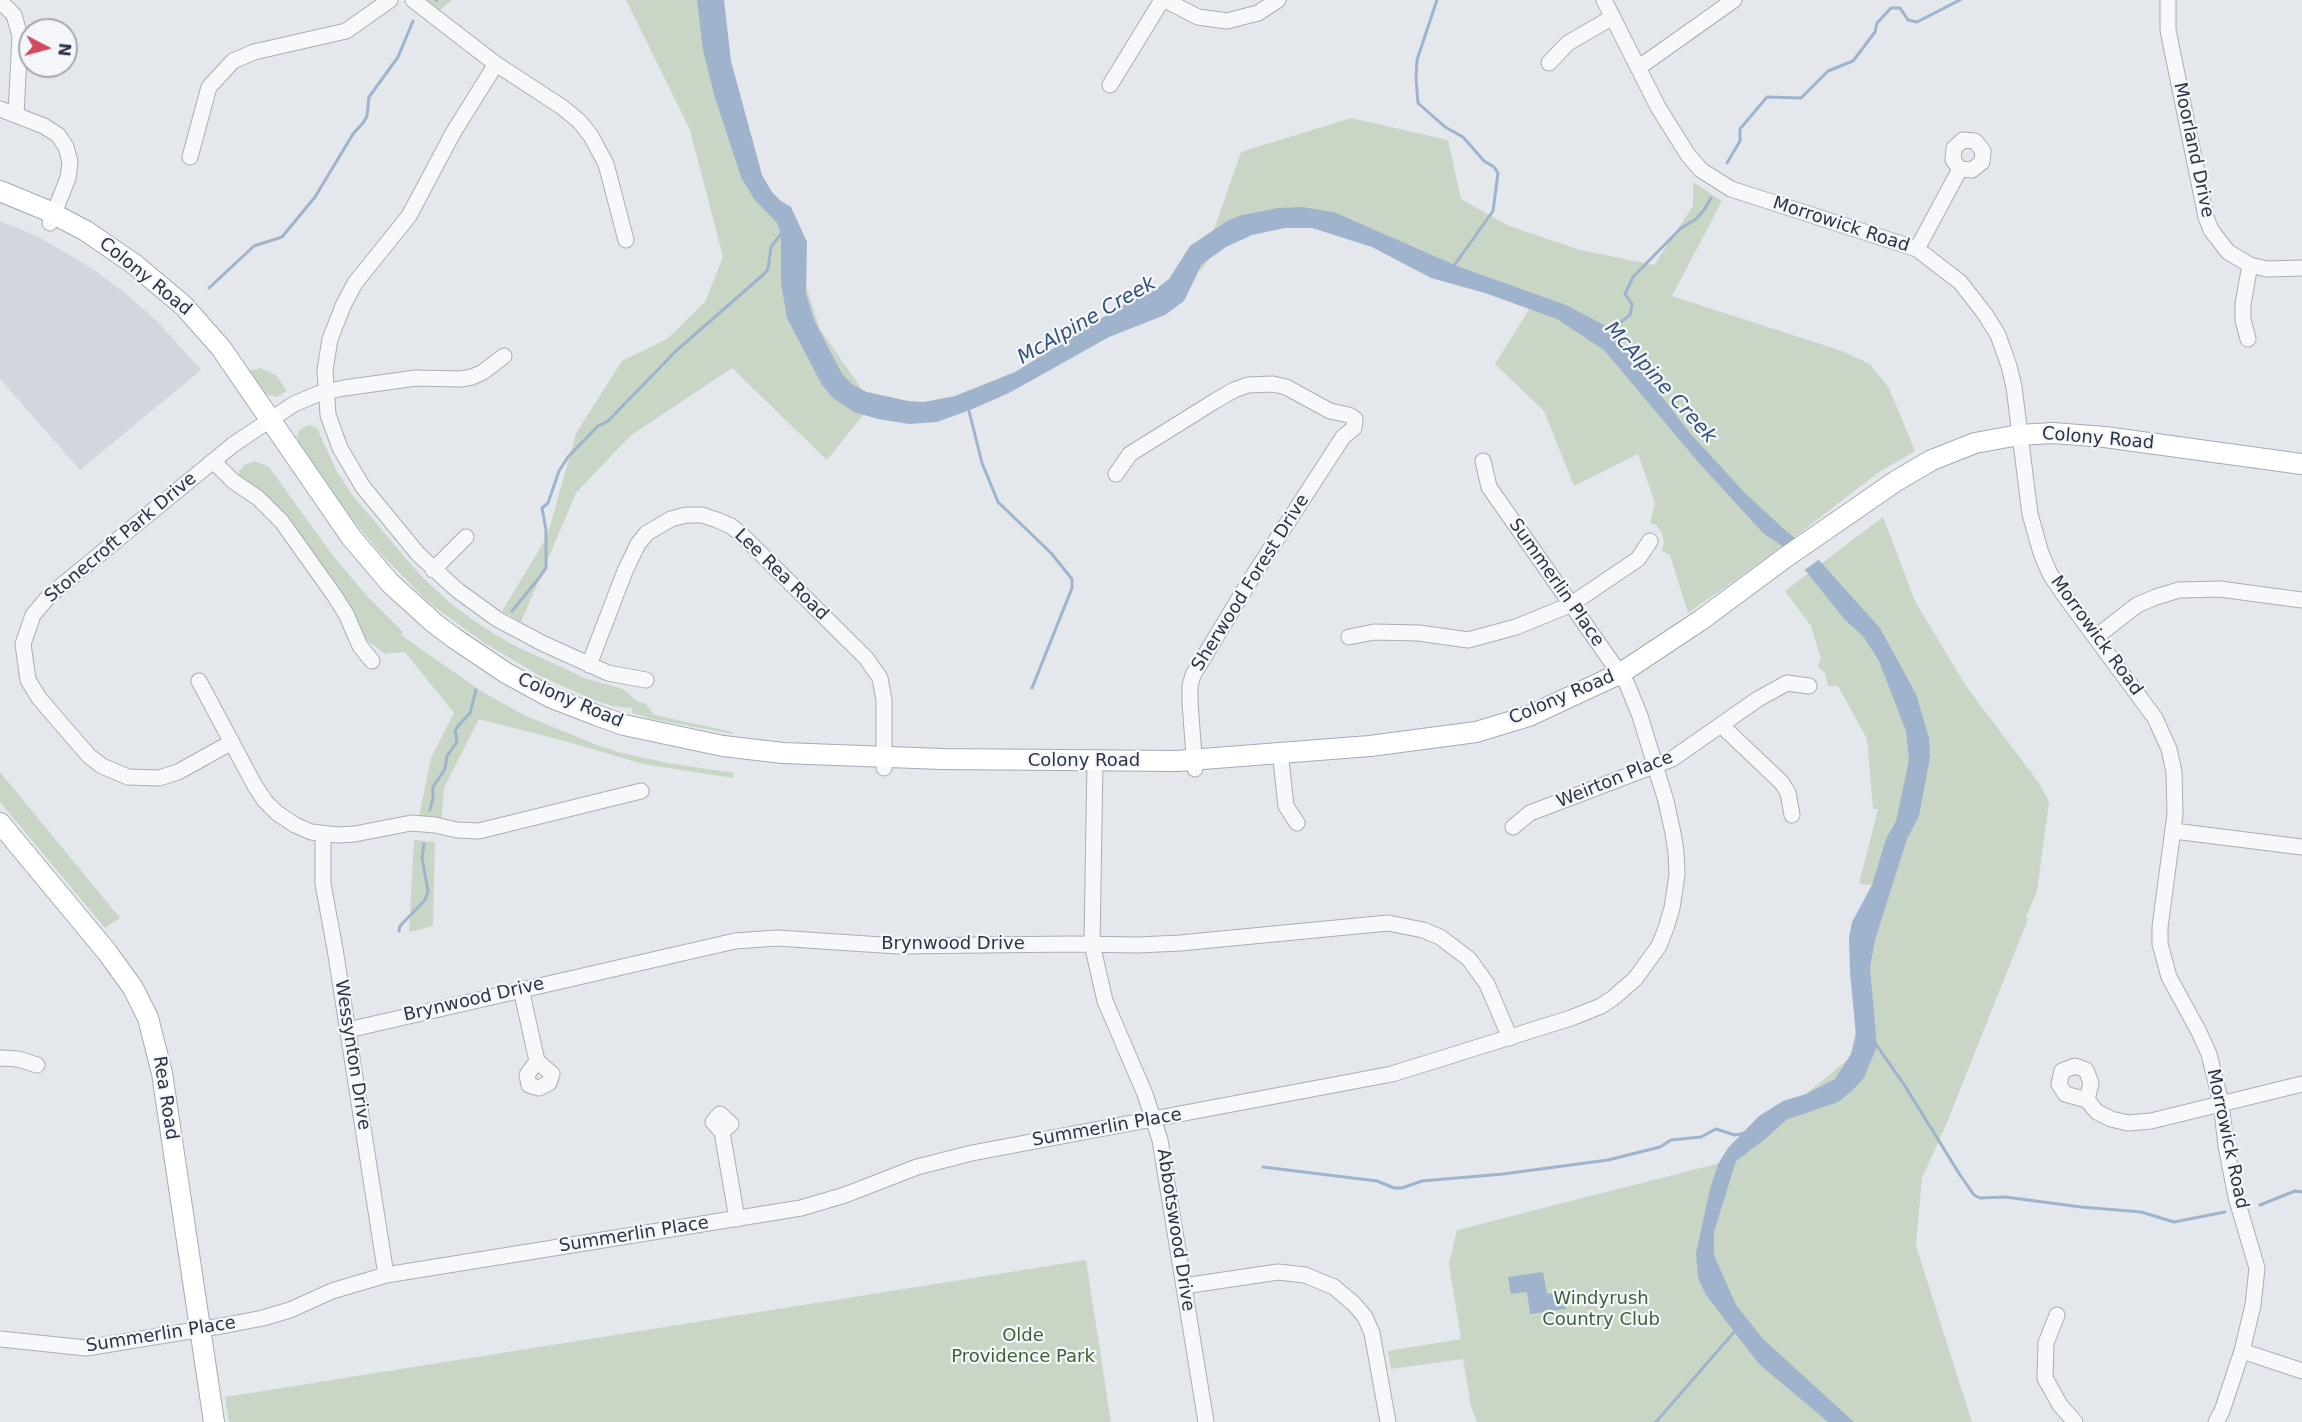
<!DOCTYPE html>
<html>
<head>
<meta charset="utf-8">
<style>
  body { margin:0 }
  #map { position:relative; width:2302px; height:1422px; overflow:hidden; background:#e4e7ec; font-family:"DejaVu Sans",sans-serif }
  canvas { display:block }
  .north { position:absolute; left:18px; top:18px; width:60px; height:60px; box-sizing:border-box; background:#f4f6f9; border:2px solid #a4a8b1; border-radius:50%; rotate:96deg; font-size:16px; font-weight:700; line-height:24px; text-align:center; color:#2b3445 }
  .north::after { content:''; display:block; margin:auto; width:21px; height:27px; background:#d1495b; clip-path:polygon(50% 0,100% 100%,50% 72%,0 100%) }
</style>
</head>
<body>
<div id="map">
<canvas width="2302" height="1422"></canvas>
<div class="north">N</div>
</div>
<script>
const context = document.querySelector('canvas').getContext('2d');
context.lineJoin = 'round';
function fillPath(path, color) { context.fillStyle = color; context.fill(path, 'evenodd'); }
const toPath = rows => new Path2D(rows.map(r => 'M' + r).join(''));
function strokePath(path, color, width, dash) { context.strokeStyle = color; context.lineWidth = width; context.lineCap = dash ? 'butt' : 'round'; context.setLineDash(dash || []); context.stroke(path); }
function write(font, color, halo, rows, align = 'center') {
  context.font = font + ' "DejaVu Sans",sans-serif'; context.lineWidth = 4.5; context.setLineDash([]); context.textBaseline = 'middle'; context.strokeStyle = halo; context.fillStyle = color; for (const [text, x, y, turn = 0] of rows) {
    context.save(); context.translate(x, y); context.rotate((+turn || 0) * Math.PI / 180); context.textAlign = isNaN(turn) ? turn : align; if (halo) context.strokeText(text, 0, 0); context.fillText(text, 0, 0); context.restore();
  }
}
fillPath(toPath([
  [0,221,37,236,93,269,126,294,157,321,201,370,80,470,0,379]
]), '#d2d6de');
fillPath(toPath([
  [426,0,452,0,439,11],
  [626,0,706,0,746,153,790,238,820,329,872,404,827,460,732,368,630,436,576,493,521,622,502,611,547,537,576,433,622,361,667,339,705,302,723,257,690,130],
  [1351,118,1448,140,1461,199,1509,226,1580,250,1654,265,1693,206,1693,182,1722,201,1672,296,1842,351,1870,364,1889,388,1915,451,1879,472,1775,552,1688,613,1670,555,1662,551,1664,542,1662,533,1656,525,1650,523,1655,503,1638,454,1574,486,1544,411,1495,364,1532,305,1310,213,1226,235,1199,273,1241,152],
  [260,368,276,375,287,391,277,397,265,394,249,371],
  [309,425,317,428,337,472,353,496,420,575,451,604,482,626,511,644,587,679,623,689,637,701,646,704,654,715,733,732,733,734,652,719,632,713,632,708,612,706,594,700,540,676,483,642,428,602,381,554,353,520,298,442,297,436,299,430],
  [255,461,269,467,333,556,367,596,403,632,401,635,481,691,526,716,597,745,622,753,667,763,734,773,733,778,643,764,568,742,479,719,444,788,441,824,418,821,431,758,454,713,405,652,385,654,364,638,240,479,239,471,244,465],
  [1883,517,1915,601,1966,686,2039,783,2049,802,2037,891,2026,917,2028,919,1946,1125,1922,1178,1916,1246,1972,1422,1477,1422,1471,1406,1463,1359,1391,1369,1388,1351,1461,1339,1449,1264,1457,1230,1732,1160,1749,1140,1850,1058,1885,886,1859,884,1878,809,1873,809,1867,739,1838,686,1828,686,1825,673,1817,666,1821,659,1811,626,1785,591],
  [0,772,120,918,105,928,0,802],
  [414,840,435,842,433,926,409,932],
  [1086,1260,1111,1422,229,1422,225,1397]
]), '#c9d6c5');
fillPath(toPath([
  [697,0,724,0,731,61,762,175,772,192,781,201,791,207,807,242,806,293,814,320,842,374,853,385,867,392,908,401,924,402,955,396,1015,372,1123,305,1156,289,1169,279,1190,246,1227,221,1242,215,1278,208,1302,207,1334,212,1457,266,1566,305,1608,327,1690,433,1744,492,1786,531,1809,549,1880,628,1916,694,1929,738,1930,757,1919,816,1907,839,1875,940,1870,968,1877,1046,1864,1078,1853,1090,1838,1102,1786,1120,1764,1140,1736,1161,1714,1232,1714,1255,1736,1305,1763,1339,1854,1422,1828,1422,1759,1364,1706,1295,1698,1278,1696,1253,1710,1189,1718,1164,1728,1148,1759,1116,1783,1101,1806,1094,1835,1079,1851,1054,1856,1036,1850,972,1849,937,1852,922,1872,885,1886,839,1896,821,1909,760,1906,731,1879,661,1863,636,1845,620,1797,560,1782,546,1763,533,1699,463,1604,350,1557,319,1485,293,1431,278,1372,247,1312,228,1285,228,1252,235,1226,247,1202,264,1184,301,1165,315,1109,337,1009,393,970,410,937,422,909,424,878,419,854,412,833,398,822,385,787,318,781,283,781,233,777,223,754,199,741,177,715,98,703,50],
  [1543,1272,1547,1294,1563,1292,1566,1309,1530,1314,1527,1292,1511,1294,1508,1277]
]), '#9fb4cc');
fillPath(toPath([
  [1811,547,1821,558,1802,572,1794,562]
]), '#e4e7ec');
strokePath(toPath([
  [436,0,437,0],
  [1437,0,1417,60,1416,79,1418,103,1445,127,1463,137,1484,161,1494,167,1498,173,1493,211,1453,267],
  [1727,163,1740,141,1740,129,1767,97,1801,98,1828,71,1853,61,1875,32,1877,23,1891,8,1900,8,1908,20,1917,22,1960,0],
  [209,288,254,246,282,237,315,197,353,134,363,123,367,116,369,97,398,57,413,21],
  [1604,328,1616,326,1630,315,1632,304,1625,294,1633,277,1681,228,1696,219,1704,210,1711,198],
  [968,407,982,463,998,502,1051,553,1072,579,1072,588,1032,688],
  [512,611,539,578,546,568,546,530,542,508,548,503,559,471,568,457,598,426,608,421,677,350,764,274,768,269,771,247,784,230],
  [430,810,433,798,433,787,445,769,447,756,457,742,455,731,458,726,470,713,476,690],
  [399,931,400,926,425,900,428,891,422,858,424,844],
  [1875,1043,1905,1086,1960,1175,1974,1195,1980,1198,2005,1197,2081,1207,2141,1212,2174,1222,2225,1212],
  [1263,1167,1377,1181,1394,1188,1402,1188,1422,1181,1503,1174,1608,1160,1660,1147,1671,1140,1701,1137,1716,1129,1735,1135,1745,1133],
  [2260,1205,2295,1191,2302,1192],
  [1656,1422,1735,1331]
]), '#9fb4cc', 3);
const minor = toPath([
  [413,0,496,64,562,107,580,122,591,136,606,164,626,240],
  [1165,0,1198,17,1227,21,1258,13,1278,0],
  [1604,0,1658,107,1688,155,1701,170,1731,189,1917,249,1960,282,1985,314,1998,335,2009,366,2014,387,2030,514,2041,553,2050,574,2064,595,2155,718,2169,749,2174,772,2175,814,2160,927,2160,944,2169,977,2198,1030,2209,1054,2221,1103,2226,1146,2236,1197,2257,1268,2253,1305,2242,1351,2222,1411,2216,1422],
  [2168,0,2168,30,2206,217,2211,230,2228,252,2250,265,2267,269,2302,268],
  [0,1,14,15,20,36,16,115],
  [1549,63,1568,43,1613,17],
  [496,64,453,133,409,216,355,283,343,306,330,339,325,370,328,415,340,448,363,487,418,554,457,590,497,619,542,643,608,673,646,680],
  [1638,68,1734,0],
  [1110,85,1162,0],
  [0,109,44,126,58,135,66,147,70,162,68,178,50,223],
  [190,157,209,87,233,61,254,52,346,31,390,0],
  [1917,249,1960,169,1972,170,1982,162,1983,151,1975,141,1963,140,1954,148,1953,160,1960,169],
  [2248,339,2243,320,2243,304,2250,265],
  [213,461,233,481,258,498,282,522,334,595,346,614,360,646,372,661],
  [1116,474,1130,454,1215,401,1234,390,1248,385,1273,384,1286,387,1330,411,1349,415,1355,419,1354,428,1343,437,1251,579,1193,675,1190,686,1190,703,1195,769],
  [433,570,466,537],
  [1349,637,1374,632,1419,633,1468,640,1516,627,1570,605,1638,559,1650,541],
  [2096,637,2137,605,2156,597,2179,590,2220,589,2302,600],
  [589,665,625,571,638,544,647,533,671,519,686,515,702,515,717,520,731,526,743,536,866,658,880,678,884,700,884,768],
  [199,681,255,786,265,801,277,813,295,825,311,832,338,835,355,834,411,823,435,825,457,830,479,831,641,791],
  [1721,725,1782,783,1788,793,1792,815],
  [232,742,178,772,159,778,128,777,102,766,89,756,63,726,39,698,28,680,23,644,33,615,50,595,234,444,294,404,320,393,344,388,416,378,460,379,472,377,483,372,504,356],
  [1280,751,1286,806,1297,823],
  [1095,761,1092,944,1105,1001,1145,1094,1160,1140,1206,1422],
  [1513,827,1530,813,1672,759,1758,699,1787,683,1809,686],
  [2174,831,2302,847],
  [323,835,323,884,335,949,386,1275],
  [521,989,537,1061,527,1075,529,1085,539,1088,549,1083,552,1074,537,1061],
  [348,1030,735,941,777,938,897,946,1072,944,1138,945,1180,943,1388,923,1423,930,1440,937,1469,959,1487,984,1510,1038],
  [0,1058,18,1059,37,1065],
  [2087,1100,2091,1083,2086,1070,2075,1066,2062,1071,2059,1084,2065,1094,2087,1100,2097,1112,2111,1119,2128,1123,2151,1121,2302,1084],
  [722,1132,713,1122,720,1114,731,1124,722,1132,737,1219],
  [1184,1286,1278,1272,1305,1275,1334,1287,1354,1304,1365,1317,1372,1333,1388,1422],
  [2057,1315,2046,1343,2045,1378,2060,1405,2075,1422],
  [0,1339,86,1348,227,1325,263,1318,290,1310,332,1291,386,1275,801,1208,845,1195,917,1167,972,1153,1392,1074,1571,1018,1601,1006,1613,998,1635,979,1659,946,1666,928,1672,908,1677,875,1676,852,1673,833,1666,801,1640,716,1627,684,1489,487,1483,461],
  [2242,1351,2302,1371]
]);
const major = toPath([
  [0,191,46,210,86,231,134,264,184,306,221,348,351,537,390,583,434,623,454,638,506,673,552,698,596,715,624,725,723,746,783,753,942,759,1177,761,1370,746,1476,732,1529,716,1621,673,1701,620,1786,557,1896,481,1932,460,1975,443,2019,435,2053,433,2105,437,2302,464],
  [0,823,107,952,133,988,148,1018,162,1073,214,1422]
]);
strokePath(minor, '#a9aeb7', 17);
strokePath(major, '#a3abb8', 22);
strokePath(minor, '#f7f8fa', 15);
strokePath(major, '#fff', 20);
write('18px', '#2b3445', '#f4f6f9', [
  ["Moorland Drive",2193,150,78],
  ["Morrowick Road",1841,225,18],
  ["Colony Road",145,277,39],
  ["Colony Road",2098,439,5],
  ["Stonecroft Park Drive",121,538,-40],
  ["Lee Rea Road",781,575,44],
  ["Sherwood Forest Drive",1251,583,-58],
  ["Summerlin Place",1556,583,55],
  ["Morrowick Road",2096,636,54],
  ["Colony Road",1562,698,-23],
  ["Colony Road",570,701,23],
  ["Colony Road",1084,761],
  ["Weirton Place",1615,780,-22],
  ["Brynwood Drive",953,944],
  ["Brynwood Drive",474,1000,-13],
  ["Wessynton Drive",352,1055,81],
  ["Rea Road",165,1098,81],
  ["Summerlin Place",1107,1128,-10],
  ["Morrowick Road",2227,1139,78],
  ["Abbotswood Drive",1175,1230,81],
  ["Summerlin Place",634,1235,-9],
  ["Summerlin Place",161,1335,-9]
]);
write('18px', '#3f6138', '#f4f6f9', [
  ["Windyrush",1601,1299],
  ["Country Club",1601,1320],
  ["Olde",1023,1336],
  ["Providence Park",1023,1357]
]);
write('italic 20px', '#34527a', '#f4f6f9', [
  ["McAlpine Creek",1087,321,-30],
  ["McAlpine Creek",1660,383,48]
]);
</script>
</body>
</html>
